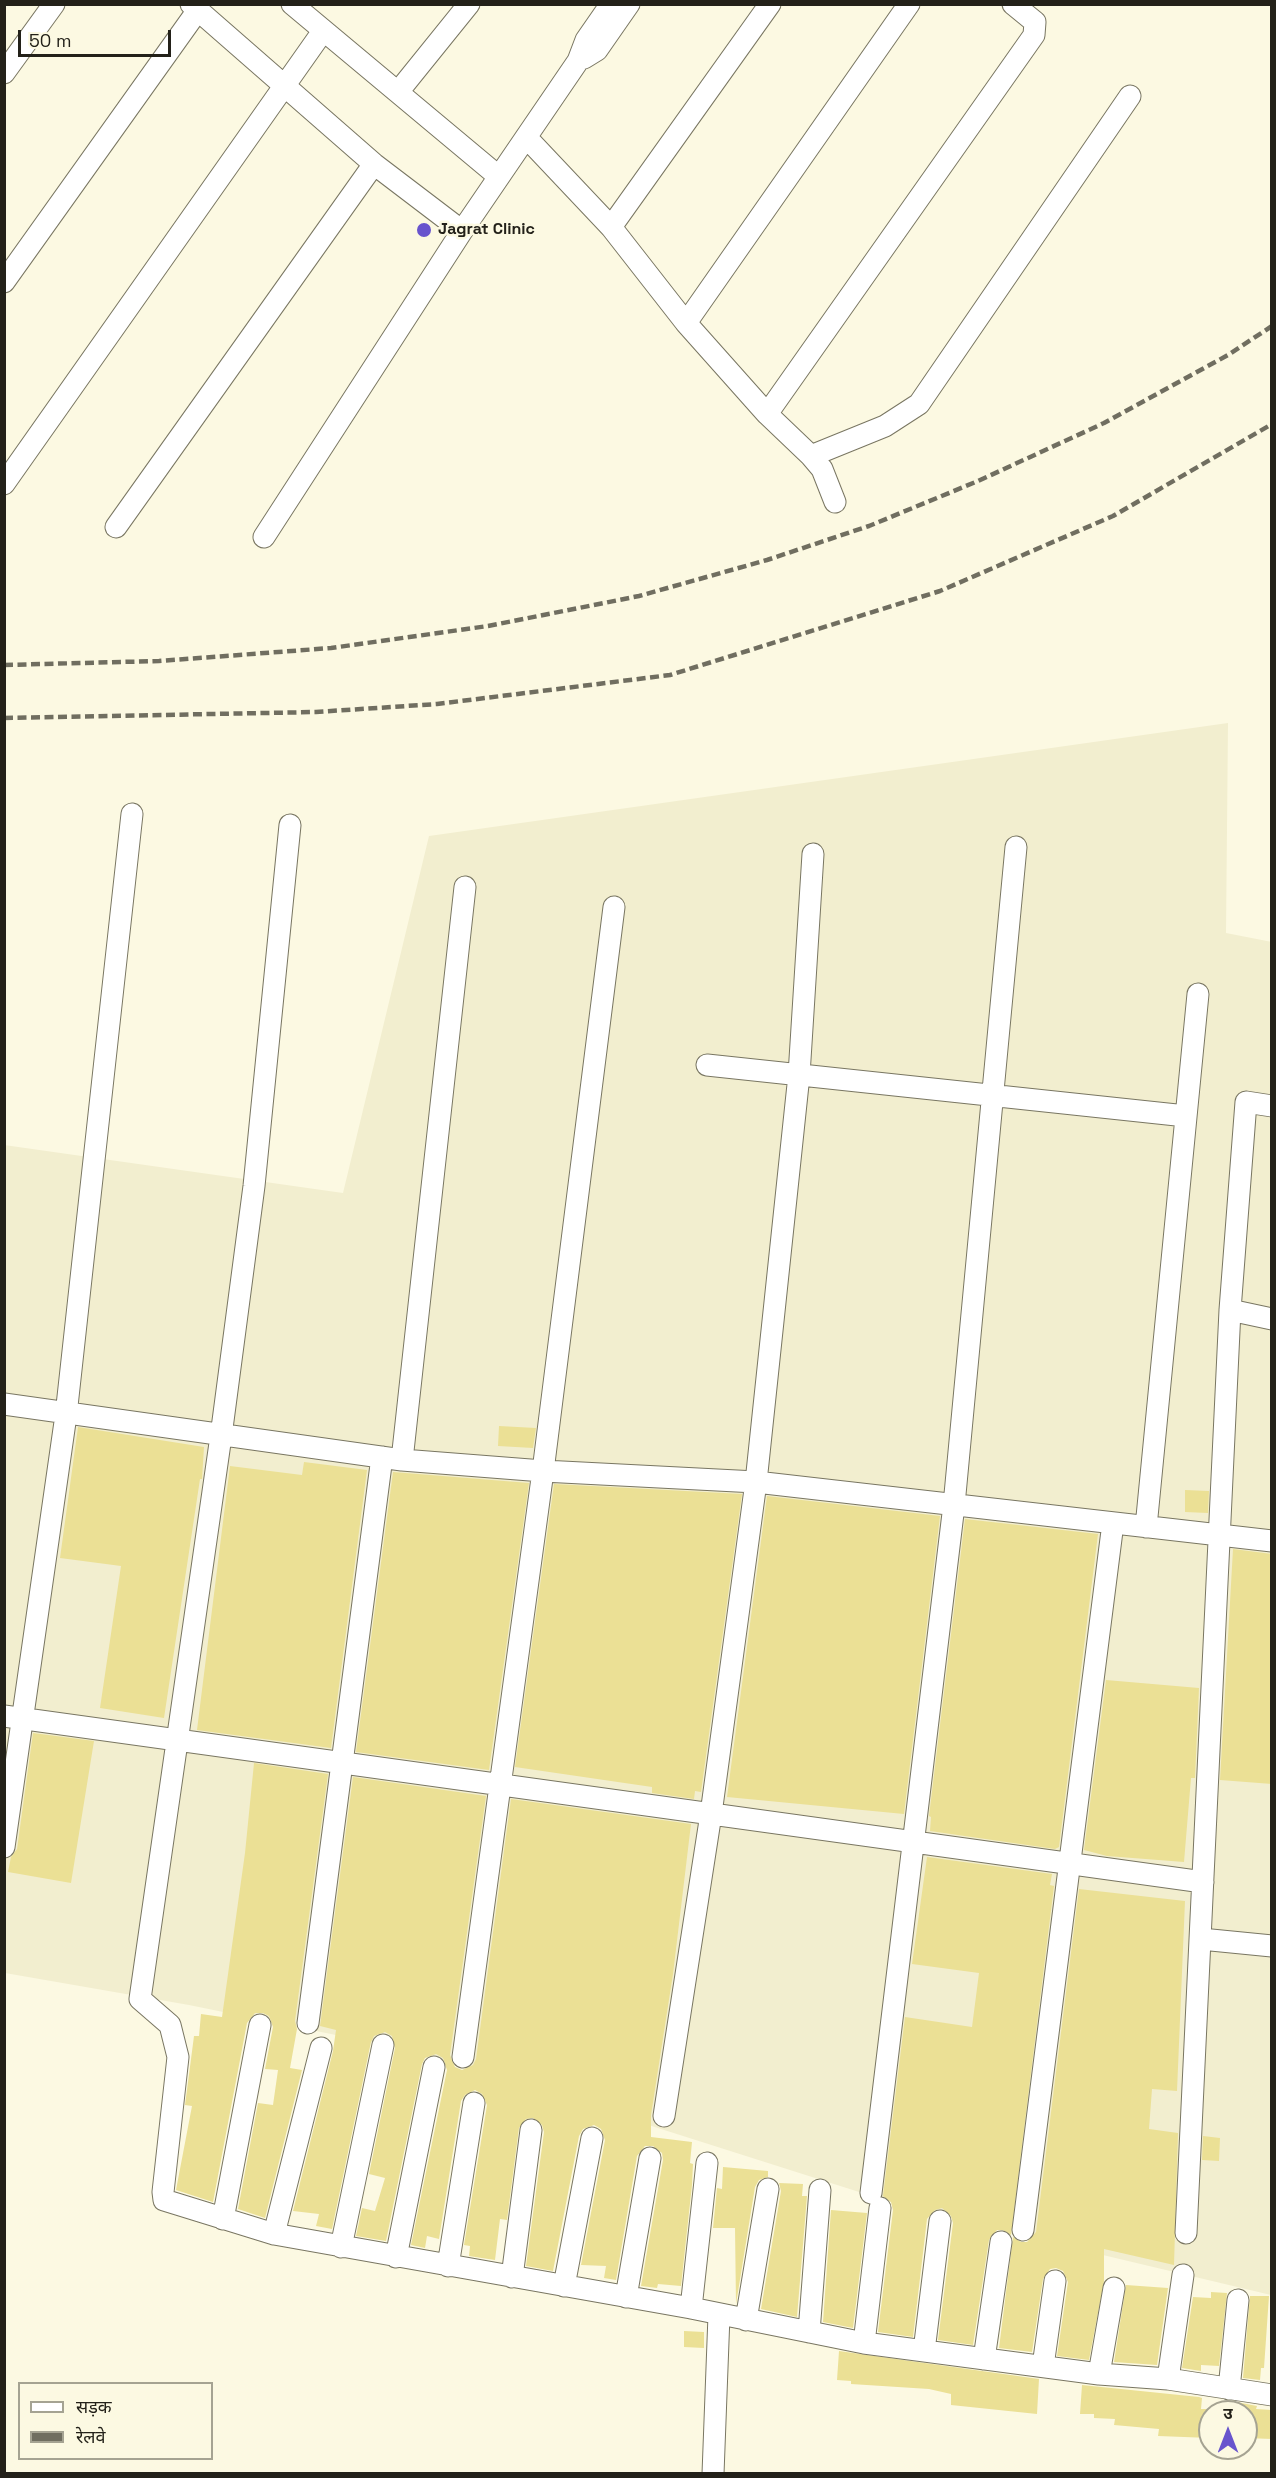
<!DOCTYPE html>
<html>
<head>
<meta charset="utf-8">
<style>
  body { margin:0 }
  #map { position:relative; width:1276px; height:2478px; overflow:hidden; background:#fcf9e2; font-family:"Space Grotesk","Noto Sans Devanagari",sans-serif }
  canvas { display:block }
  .frame { position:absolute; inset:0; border:6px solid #232119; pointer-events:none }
  .legend { position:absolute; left:18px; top:2382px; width:195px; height:78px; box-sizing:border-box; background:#fcf9e2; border:2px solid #a5a392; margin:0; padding:8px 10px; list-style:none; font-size:18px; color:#232119 }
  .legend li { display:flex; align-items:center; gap:12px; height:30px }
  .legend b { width:30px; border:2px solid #a5a392 }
  .north { position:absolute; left:1198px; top:2400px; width:60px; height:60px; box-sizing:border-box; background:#fcf9e2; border:2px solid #a5a392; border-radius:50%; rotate:0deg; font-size:16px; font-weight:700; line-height:24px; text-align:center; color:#232119 }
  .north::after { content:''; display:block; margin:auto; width:21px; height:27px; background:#6854cd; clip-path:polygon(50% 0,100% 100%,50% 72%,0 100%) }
  .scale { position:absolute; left:18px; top:30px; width:153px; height:27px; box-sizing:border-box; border:3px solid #232119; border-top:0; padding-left:8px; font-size:18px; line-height:21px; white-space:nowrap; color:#232119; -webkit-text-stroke:4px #fcf9e2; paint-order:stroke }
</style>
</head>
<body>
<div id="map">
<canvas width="1276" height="2478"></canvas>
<div class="frame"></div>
<ul class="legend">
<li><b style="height:8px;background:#fff"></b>सड़क</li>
<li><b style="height:8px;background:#706e60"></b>रेलवे</li>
</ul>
<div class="north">उ</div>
<div class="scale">50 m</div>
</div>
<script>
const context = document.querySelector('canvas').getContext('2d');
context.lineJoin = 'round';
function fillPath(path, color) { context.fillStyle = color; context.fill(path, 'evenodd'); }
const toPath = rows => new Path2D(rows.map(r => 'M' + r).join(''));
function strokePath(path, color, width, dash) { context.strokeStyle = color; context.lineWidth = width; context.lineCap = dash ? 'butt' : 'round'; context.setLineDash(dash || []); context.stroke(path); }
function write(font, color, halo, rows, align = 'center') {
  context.font = font + ' "Space Grotesk",sans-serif'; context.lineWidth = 5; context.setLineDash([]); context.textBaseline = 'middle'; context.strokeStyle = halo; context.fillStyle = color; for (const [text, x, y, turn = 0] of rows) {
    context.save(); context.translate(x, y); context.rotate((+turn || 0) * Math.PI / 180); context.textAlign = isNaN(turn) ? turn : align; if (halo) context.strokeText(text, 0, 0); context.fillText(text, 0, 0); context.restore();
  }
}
fillPath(toPath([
  [1228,723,1226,933,1272,942,1271,2295,922,2212,419,2052,189,2005,5,1973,4,1145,343,1193,429,836]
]), '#f2eecf');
fillPath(toPath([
  [499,1426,536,1428,533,1448,498,1446],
  [78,1427,204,1447,202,1479,200,1479,164,1718,100,1708,121,1566,60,1558],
  [304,1462,367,1470,331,1748,197,1730,230,1466,302,1475],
  [393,1472,529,1483,489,1770,356,1752],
  [554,1484,742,1494,701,1792,695,1791,694,1799,652,1793,652,1787,515,1767],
  [1185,1490,1209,1491,1208,1513,1185,1512],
  [767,1496,940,1516,904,1814,727,1797],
  [965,1519,1098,1534,1059,1847,1055,1849,930,1831,931,1817,929,1816],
  [1233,1549,1272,1554,1272,1784,1220,1780],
  [1106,1680,1199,1688,1195,1778,1191,1778,1184,1862,1107,1856,1084,1850],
  [33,1733,94,1741,71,1883,8,1872,11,1857,17,1849],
  [254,1763,328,1774,295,2021,297,2029,290,2068,302,2070,265,2218,238,2209,258,2103,273,2105,278,2070,265,2069,273,2027,269,2016,263,2013,255,2013,247,2023,213,2202,176,2190,192,2106,185,2105,194,2036,199,2036,201,2014,222,2017,245,1853],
  [353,1777,486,1796,450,2055,455,2067,462,2070,473,2065,476,2059,511,1799,691,1824,673,1974,651,2115,651,2137,692,2142,690,2163,693,2164,692,2185,681,2286,658,2284,657,2288,641,2286,663,2160,662,2153,653,2146,645,2146,637,2156,616,2280,604,2278,606,2266,581,2265,605,2140,601,2129,594,2125,583,2129,579,2136,553,2271,526,2266,544,2132,542,2125,533,2118,526,2119,519,2128,507,2220,500,2219,495,2260,469,2256,470,2246,464,2245,487,2105,482,2094,475,2090,465,2095,461,2101,439,2239,427,2236,425,2248,411,2245,447,2070,443,2058,436,2054,425,2058,422,2064,386,2241,356,2236,362,2208,375,2211,385,2178,369,2174,395,2048,392,2036,385,2032,374,2036,371,2042,332,2229,316,2226,319,2214,293,2211,333,2051,336,2030,320,2026],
  [927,1857,1052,1874,1050,1885,1054,1886,1011,2235,1003,2230,997,2230,989,2240,973,2345,938,2340,953,2223,951,2216,942,2208,935,2210,927,2219,913,2337,878,2332,893,2210,891,2202,883,2196,905,2017,972,2027,979,1973,912,1964],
  [1079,1889,1185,1901,1177,2091,1152,2089,1149,2129,1178,2133,1174,2265,1104,2249,1104,2281,1089,2360,1057,2356,1068,2282,1063,2271,1056,2268,1050,2269,1043,2279,1032,2352,999,2348,1013,2237,1021,2242,1027,2242,1036,2232],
  [1203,2136,1220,2138,1219,2161,1202,2160],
  [723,2167,768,2171,768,2177,759,2180,755,2187,736,2304,735,2228,713,2228,717,2188,722,2189],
  [779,2183,803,2184,802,2196,807,2196,797,2317,761,2309,781,2191],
  [831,2210,867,2213,853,2328,823,2322],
  [1126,2285,1168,2288,1157,2365,1114,2362],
  [1211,2292,1227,2293,1219,2366,1201,2365,1201,2371,1182,2368,1193,2297,1211,2298],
  [1250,2296,1269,2296,1264,2368,1261,2368,1260,2380,1243,2378],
  [684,2331,704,2332,704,2348,684,2347],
  [839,2351,1039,2379,1037,2414,951,2405,951,2394,929,2389,851,2384,851,2381,837,2380],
  [1082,2385,1199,2397,1202,2398,1201,2409,1210,2409,1210,2438,1158,2436,1159,2429,1114,2425,1115,2419,1094,2418,1094,2414,1080,2414],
  [1236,2402,1257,2406,1256,2409,1272,2410,1272,2439,1246,2438,1246,2412,1236,2412]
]), '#ebe095');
const street = toPath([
  [191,4,374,164,462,231,578,61,586,40,611,4],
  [292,4,498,176],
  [584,58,597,50,629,4],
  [4,73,54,4],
  [398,92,469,4],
  [526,137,611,227,686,323,767,414,811,456,822,469,835,502],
  [611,227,770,4],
  [4,282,198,10],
  [686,323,909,4],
  [767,414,1034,35,1035,22,1013,4],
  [811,456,885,426,919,404,1130,96],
  [4,484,323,31],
  [116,527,374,164],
  [264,537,462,231],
  [290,825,254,1186,221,1436,140,1999,170,2025,178,2057,163,2192,164,2200,274,2234,691,2308,864,2343,1099,2374,1168,2379,1272,2395],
  [707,1065,1186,1116],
  [1230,1310,1272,1319],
  [4,1404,402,1460,543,1471,756,1482,1272,1541],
  [402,1460,465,887],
  [1146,1527,1198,994],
  [4,1716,1203,1882],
  [4,1847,66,1415,132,814],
  [1201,1939,1272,1946],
  [308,2023,382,1457],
  [463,2057,543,1471,614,907],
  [664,2116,711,1814,756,1482,799,1075,813,854],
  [871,2193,954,1505,1016,847],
  [223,2219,260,2025],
  [1023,2230,1113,1523],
  [1186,2233,1230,1310,1246,1102,1272,1106],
  [274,2234,321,2048],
  [341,2247,383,2045],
  [396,2257,434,2067],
  [448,2266,474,2103],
  [512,2277,531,2130],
  [564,2286,592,2138],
  [626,2297,650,2158],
  [691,2308,707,2163],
  [746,2320,768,2189],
  [809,2332,820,2190],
  [864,2343,880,2208],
  [924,2351,940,2221],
  [984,2359,1001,2242],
  [1043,2366,1055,2281],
  [1099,2374,1114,2288],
  [1168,2379,1183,2275],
  [1229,2389,1238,2300],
  [713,2474,719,2315]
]);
strokePath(street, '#797662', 23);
strokePath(street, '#fff', 21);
strokePath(toPath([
  [4,665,159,661,331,648,488,626,639,596,767,560,869,526,978,481,1104,423,1228,355,1272,326],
  [4,718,316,712,437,704,670,675,940,591,1113,516,1272,424]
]), '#706e60', 4.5, [9, 4.5]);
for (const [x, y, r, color] of [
  [424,230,8,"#6854cd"]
]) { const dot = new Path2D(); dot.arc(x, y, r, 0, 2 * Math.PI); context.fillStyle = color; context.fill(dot); strokePath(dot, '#fcf9e2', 2); }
write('bold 16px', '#232119', '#fcf9e2', [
  ["Jagrat Clinic",438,230]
], 'left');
</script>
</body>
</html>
